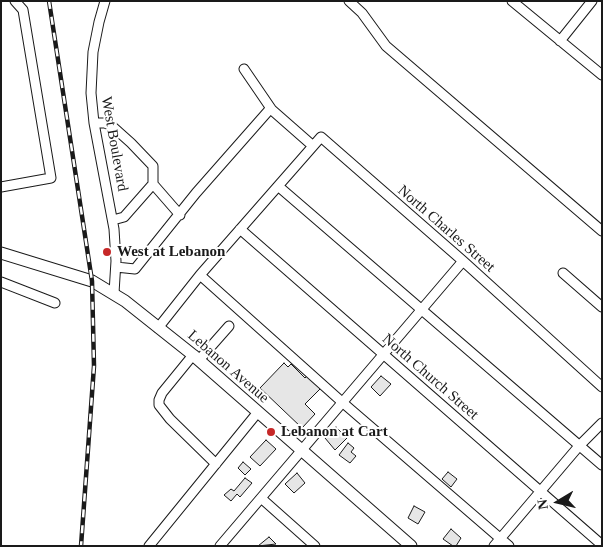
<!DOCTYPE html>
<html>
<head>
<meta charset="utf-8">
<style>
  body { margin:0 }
  #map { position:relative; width:603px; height:547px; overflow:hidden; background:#fff; font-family:"Times New Roman",serif }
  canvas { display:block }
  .frame { position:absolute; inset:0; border:2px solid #1a1a1a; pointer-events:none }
  .north { position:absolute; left:533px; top:477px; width:50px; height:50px; -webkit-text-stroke:4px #fff; paint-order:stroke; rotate:261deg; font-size:14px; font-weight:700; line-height:20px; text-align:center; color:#1a1a1a }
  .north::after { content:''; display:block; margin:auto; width:18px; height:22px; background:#1a1a1a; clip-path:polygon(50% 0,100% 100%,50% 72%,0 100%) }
</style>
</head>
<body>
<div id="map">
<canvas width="603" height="547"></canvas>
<div class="frame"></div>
<div class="north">N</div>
</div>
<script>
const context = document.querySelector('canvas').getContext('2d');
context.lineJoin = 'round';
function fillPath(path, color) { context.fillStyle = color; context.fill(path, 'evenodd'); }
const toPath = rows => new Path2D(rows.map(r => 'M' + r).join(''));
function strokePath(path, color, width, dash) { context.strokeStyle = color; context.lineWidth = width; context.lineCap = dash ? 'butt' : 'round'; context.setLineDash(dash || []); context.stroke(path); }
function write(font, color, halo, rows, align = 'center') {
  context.font = font + ' "Times New Roman",serif'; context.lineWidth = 4; context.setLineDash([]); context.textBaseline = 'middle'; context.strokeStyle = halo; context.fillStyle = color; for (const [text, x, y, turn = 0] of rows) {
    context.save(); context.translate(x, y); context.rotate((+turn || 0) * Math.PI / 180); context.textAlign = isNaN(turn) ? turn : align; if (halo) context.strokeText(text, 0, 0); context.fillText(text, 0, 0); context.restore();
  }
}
const building = toPath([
  [284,363,288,367,291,364,305,378,309,374,322,387,305,404,315,414,302,428,260,388,284,363],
  [381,376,391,384,380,396,371,387,381,376],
  [336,427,347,438,335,450,325,438,336,427],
  [266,440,276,449,260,466,250,457,266,440],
  [348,443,354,448,351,452,356,456,350,463,339,455,348,443],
  [243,462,251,469,245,475,238,468,243,462],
  [448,472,457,479,451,487,442,479,448,472],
  [297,473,305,483,294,493,285,484,297,473],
  [245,478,252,483,240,497,237,494,231,501,224,495,231,489,234,491,245,478],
  [414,506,425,512,418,524,408,518,414,506],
  [451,529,461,538,456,546,453,546,443,539,451,529],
  [269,537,276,544,258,546,269,537]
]);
fillPath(building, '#e6e6e6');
strokePath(building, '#1a1a1a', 1);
const minor = toPath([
  [105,1,99,22,93,52,91,93,94,123,114,229,116,261,114,293],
  [349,1,362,13,386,46,602,231],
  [512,1,602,75],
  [560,41,592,1],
  [244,69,272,110,313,146],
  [94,123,105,123,112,126,131,143,153,166,153,184],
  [278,186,602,465],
  [1,187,51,178,23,10,15,1],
  [113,220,124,217,153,184,180,215],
  [240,229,602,545],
  [116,267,135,269,196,193,270,109,272,110],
  [563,273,602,307],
  [200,275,342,402,509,546],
  [1,282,55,303],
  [158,328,200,275,321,137,463,261,602,387],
  [193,355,162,393,159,400,159,405,170,419,216,464],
  [199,360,229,326],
  [261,498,315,546],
  [149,546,258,412],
  [220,546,463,261],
  [494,546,579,446,602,423]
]);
const major = toPath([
  [1,253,92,281,125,301,193,355,411,546]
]);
strokePath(minor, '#1a1a1a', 11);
strokePath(major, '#1a1a1a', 13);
strokePath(minor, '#fff', 9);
strokePath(major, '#fff', 11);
const rail = toPath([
  [49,1,92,281,94,366,81,546]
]);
strokePath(rail, '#1a1a1a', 4.5);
strokePath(rail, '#fff', 2.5, [8]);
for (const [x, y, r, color] of [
  [107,252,5,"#c62828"],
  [271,432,5,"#c62828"]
]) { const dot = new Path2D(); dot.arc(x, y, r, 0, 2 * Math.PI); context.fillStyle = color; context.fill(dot); strokePath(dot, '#fff', 2); }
write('15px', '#1a1a1a', '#fff', [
  ["West Boulevard",114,144,80],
  ["North Charles Street",446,229,41],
  ["Lebanon Avenue",228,367,41],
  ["North Church Street",430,377,41]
]);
write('bold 15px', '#1a1a1a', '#fff', [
  ["West at Lebanon",117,252],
  ["Lebanon at Cart",281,432]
], 'left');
</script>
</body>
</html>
